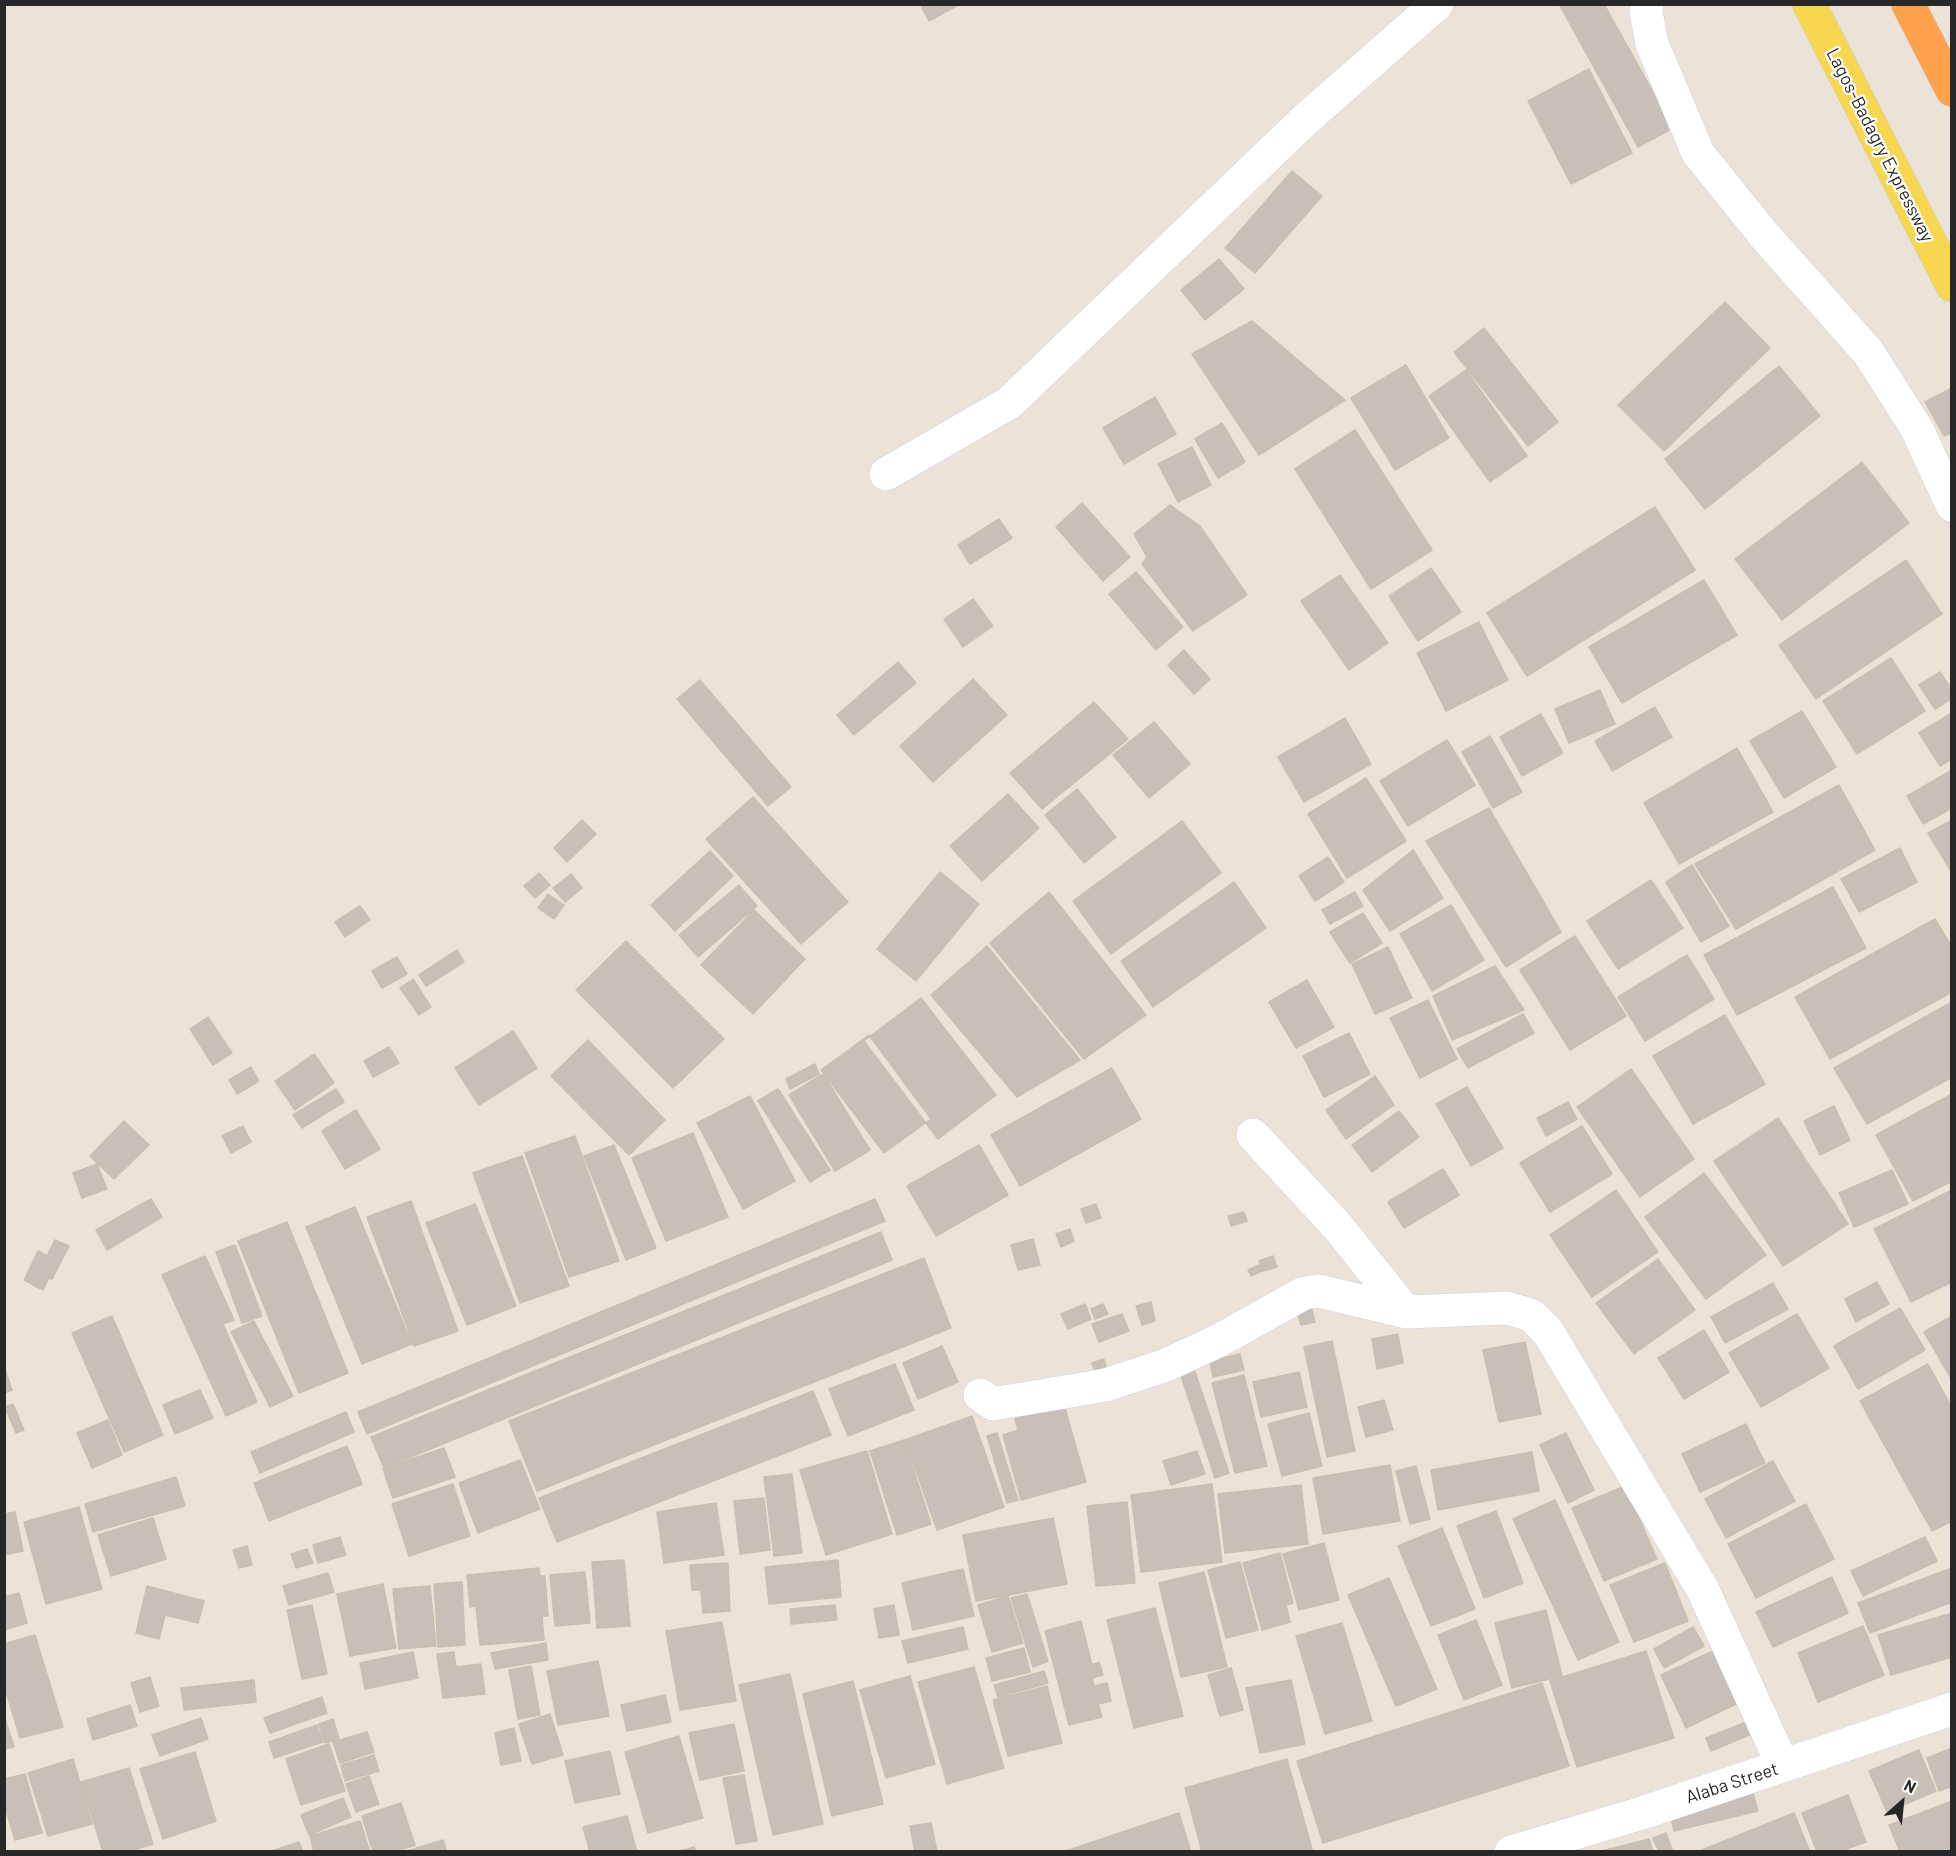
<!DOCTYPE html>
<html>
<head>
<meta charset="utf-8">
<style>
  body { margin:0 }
  #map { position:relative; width:1956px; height:1856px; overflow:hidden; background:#ebe3d7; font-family:Barlow,sans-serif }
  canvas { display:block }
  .frame { position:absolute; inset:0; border:6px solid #272727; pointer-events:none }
  .north { position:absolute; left:1872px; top:1772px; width:60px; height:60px; -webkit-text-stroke:4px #fff; paint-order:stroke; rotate:27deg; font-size:16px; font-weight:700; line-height:24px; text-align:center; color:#272727 }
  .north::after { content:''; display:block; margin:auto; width:21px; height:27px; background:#272727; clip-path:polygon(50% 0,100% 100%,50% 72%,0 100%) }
</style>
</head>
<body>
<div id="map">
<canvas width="1956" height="1856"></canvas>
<div class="frame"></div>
<div class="north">N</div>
</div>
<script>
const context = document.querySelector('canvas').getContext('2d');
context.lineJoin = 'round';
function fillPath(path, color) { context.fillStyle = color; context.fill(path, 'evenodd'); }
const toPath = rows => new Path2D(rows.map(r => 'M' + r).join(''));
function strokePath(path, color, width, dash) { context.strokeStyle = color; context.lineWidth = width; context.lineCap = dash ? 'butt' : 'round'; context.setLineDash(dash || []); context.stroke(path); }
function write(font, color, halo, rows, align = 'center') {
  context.font = font + ' Barlow,sans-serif'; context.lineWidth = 4.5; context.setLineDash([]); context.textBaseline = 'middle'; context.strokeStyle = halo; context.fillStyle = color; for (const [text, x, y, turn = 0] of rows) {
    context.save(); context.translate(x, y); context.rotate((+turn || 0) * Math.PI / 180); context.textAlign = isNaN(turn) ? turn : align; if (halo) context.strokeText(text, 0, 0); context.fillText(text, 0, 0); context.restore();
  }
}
const building = toPath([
  [920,4,960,4,929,21,920,4],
  [1559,4,1604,4,1673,128,1638,147,1559,4],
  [1589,69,1632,153,1571,184,1528,101,1589,69],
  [1292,171,1322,196,1255,273,1225,248,1292,171],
  [1219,259,1244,289,1205,320,1181,290,1219,259],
  [1725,302,1770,348,1664,451,1618,405,1725,302],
  [1252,321,1345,400,1259,455,1192,354,1252,321],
  [1484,328,1558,422,1528,446,1454,352,1484,328],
  [1406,365,1449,438,1395,470,1351,398,1406,365],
  [1779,366,1820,416,1705,509,1665,459,1779,366],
  [1466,370,1527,456,1490,482,1429,396,1466,370],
  [1952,388,1952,433,1944,436,1925,402,1952,388],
  [1155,397,1176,434,1124,464,1103,428,1155,397],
  [1222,423,1245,462,1218,478,1195,439,1222,423],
  [1355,430,1432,550,1371,589,1295,469,1355,430],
  [1192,447,1211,485,1178,502,1158,464,1192,447],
  [1862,462,1909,523,1782,620,1735,559,1862,462],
  [1082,503,1130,557,1103,581,1056,527,1082,503],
  [1170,505,1200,526,1247,595,1193,631,1142,564,1147,557,1134,534,1170,505],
  [1655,507,1695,570,1527,676,1487,613,1655,507],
  [999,519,1012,538,970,564,958,545,999,519],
  [1906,560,1942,614,1816,699,1779,645,1906,560],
  [1431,568,1461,612,1418,641,1389,596,1431,568],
  [1136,572,1183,627,1156,650,1109,594,1136,572],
  [1340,575,1388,643,1349,670,1301,601,1340,575],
  [1704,580,1737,635,1622,703,1589,647,1704,580],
  [973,599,993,626,963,647,944,619,973,599],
  [1479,622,1508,680,1446,711,1417,653,1479,622],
  [1184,650,1210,679,1194,694,1168,665,1184,650],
  [1891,658,1925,711,1857,754,1823,701,1891,658],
  [898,662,916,683,854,735,837,715,898,662],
  [1940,672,1952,690,1952,698,1935,709,1919,685,1940,672],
  [973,679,1007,715,933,782,900,746,973,679],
  [700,680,791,787,768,806,677,699,700,680],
  [1600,690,1615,724,1569,743,1555,709,1600,690],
  [1094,702,1128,739,1042,809,1010,773,1094,702],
  [1655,707,1672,737,1612,771,1595,741,1655,707],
  [1802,711,1836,767,1784,798,1750,741,1802,711],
  [1952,713,1952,759,1940,766,1919,733,1952,713],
  [1541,714,1563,753,1522,776,1500,737,1541,714],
  [1345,718,1371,764,1304,802,1278,757,1345,718],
  [1154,722,1190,764,1149,798,1113,755,1154,722],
  [1490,736,1522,792,1493,808,1462,752,1490,736],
  [1447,740,1475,785,1408,826,1380,781,1447,740],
  [1737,748,1773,812,1679,864,1644,803,1737,748],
  [1952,770,1952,808,1923,824,1907,796,1952,770],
  [1366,778,1406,841,1347,878,1308,814,1366,778],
  [1839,785,1875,850,1736,929,1695,864,1839,785],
  [1077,789,1116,837,1084,863,1045,815,1077,789],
  [1008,794,1039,828,982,881,950,846,1008,794],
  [753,797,848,902,801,944,706,839,753,797],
  [1489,808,1561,932,1506,967,1426,841,1489,808],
  [582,820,596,834,567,862,554,848,582,820],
  [1952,820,1952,873,1928,833,1952,820],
  [1182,821,1221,873,1111,954,1073,901,1182,821],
  [1900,848,1917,882,1859,912,1841,879,1900,848],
  [1413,850,1443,898,1390,931,1363,890,1413,850],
  [710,851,733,876,675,931,651,905,710,851],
  [1328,857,1344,882,1315,901,1299,876,1328,857],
  [1692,865,1729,926,1701,942,1666,882,1692,865],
  [940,872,979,904,916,981,877,949,940,872],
  [539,873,550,885,535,898,524,886,539,873],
  [571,874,582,888,565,902,553,888,571,874],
  [1651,880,1683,928,1618,969,1587,921,1651,880],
  [1234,882,1266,928,1153,1007,1121,961,1234,882],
  [739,885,757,906,698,957,679,935,739,885],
  [1833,887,1866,948,1737,1015,1704,955,1833,887],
  [1049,892,1146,1015,1084,1059,990,943,1049,892],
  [1355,892,1363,906,1330,924,1322,910,1355,892],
  [548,894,564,905,554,919,538,908,548,894],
  [1451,905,1484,960,1432,991,1400,934,1451,905],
  [360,906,370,920,345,937,335,922,360,906],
  [754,910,805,959,753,1014,701,965,754,910],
  [1363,913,1382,943,1350,963,1330,932,1363,913],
  [1935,919,1952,947,1952,992,1830,1059,1795,997,1935,919],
  [1575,936,1626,1016,1570,1050,1520,970,1575,936],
  [626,941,724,1039,673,1088,576,990,626,941],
  [987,946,1080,1060,1017,1097,931,995,987,946],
  [1388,947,1412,998,1375,1014,1352,964,1388,947],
  [457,950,464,962,426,986,419,975,457,950],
  [1687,955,1714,999,1645,1041,1618,997,1687,955],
  [397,957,407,974,382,988,372,971,397,957],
  [1495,966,1524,1010,1452,1040,1433,996,1495,966],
  [413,979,431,1007,419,1015,400,988,413,979],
  [1307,980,1334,1027,1296,1048,1269,1002,1307,980],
  [921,998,996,1095,938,1139,864,1041,921,998],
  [1428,1000,1457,1059,1420,1078,1390,1018,1428,1000],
  [1952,1002,1952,1077,1867,1124,1834,1068,1952,1002],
  [1523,1014,1534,1033,1468,1068,1457,1049,1523,1014],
  [1725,1015,1765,1084,1693,1124,1653,1056,1725,1015],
  [208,1017,232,1053,213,1065,190,1029,208,1017],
  [513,1031,537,1068,479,1105,455,1068,513,1031],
  [1349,1033,1370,1074,1324,1097,1303,1056,1349,1033],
  [869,1035,931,1119,884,1153,821,1070,869,1035],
  [588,1040,665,1120,629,1155,551,1076,588,1040],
  [389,1047,399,1063,373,1077,364,1061,389,1047],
  [314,1054,334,1083,295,1110,275,1081,314,1054],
  [815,1064,819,1074,790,1089,786,1079,815,1064],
  [251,1067,259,1081,237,1094,229,1080,251,1067],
  [1112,1068,1141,1119,1020,1186,991,1135,1112,1068],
  [1631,1069,1694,1159,1640,1197,1577,1107,1631,1069],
  [823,1074,870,1150,835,1171,789,1095,823,1074],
  [1375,1076,1394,1105,1346,1139,1326,1110,1375,1076],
  [1467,1087,1503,1148,1471,1166,1436,1104,1467,1087],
  [336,1089,344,1102,302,1128,293,1115,336,1089],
  [778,1089,830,1170,810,1182,758,1101,778,1089],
  [1952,1094,1952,1181,1913,1201,1876,1135,1952,1094],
  [750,1096,795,1181,743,1209,697,1123,750,1096],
  [1568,1102,1577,1119,1546,1136,1537,1118,1568,1102],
  [1834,1106,1850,1140,1820,1155,1804,1121,1834,1106],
  [356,1110,380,1149,345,1169,322,1131,356,1110],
  [1399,1111,1419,1137,1372,1172,1352,1145,1399,1111],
  [1778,1118,1848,1224,1783,1266,1714,1161,1778,1118],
  [124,1121,149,1145,114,1179,90,1156,124,1121],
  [243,1126,251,1142,231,1153,222,1136,243,1126],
  [1582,1126,1612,1174,1550,1212,1520,1163,1582,1126],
  [693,1133,728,1217,666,1241,632,1158,693,1133],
  [575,1136,619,1261,569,1277,525,1153,575,1136],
  [614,1145,656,1248,626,1260,584,1156,614,1145],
  [979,1145,1008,1195,936,1236,907,1186,979,1145],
  [522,1156,569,1286,520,1303,473,1173,522,1156],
  [97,1164,107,1189,82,1198,73,1173,97,1164],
  [1443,1169,1459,1195,1404,1228,1388,1202,1443,1169],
  [1892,1170,1908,1204,1854,1227,1839,1193,1892,1170],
  [1704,1173,1766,1255,1706,1299,1645,1217,1704,1173],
  [1616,1190,1658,1252,1592,1297,1550,1235,1616,1190],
  [1952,1190,1952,1282,1911,1302,1874,1229,1952,1190],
  [151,1199,162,1217,107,1250,96,1230,151,1199],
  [875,1199,885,1221,367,1434,358,1412,875,1199],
  [411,1201,458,1331,414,1346,367,1217,411,1201],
  [475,1204,516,1306,467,1325,426,1223,475,1204],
  [1096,1204,1101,1218,1086,1223,1081,1209,1096,1204],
  [355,1207,412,1344,362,1364,306,1227,355,1207],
  [1244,1212,1247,1221,1231,1226,1228,1216,1244,1212],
  [287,1222,348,1373,299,1393,238,1241,287,1222],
  [1070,1229,1074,1241,1061,1247,1056,1234,1070,1229],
  [881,1232,892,1260,384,1468,371,1437,881,1232],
  [1033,1239,1040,1265,1018,1270,1011,1245,1033,1239],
  [55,1240,69,1246,52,1279,49,1278,43,1290,24,1280,38,1251,47,1256,55,1240],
  [235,1245,262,1316,242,1323,216,1252,235,1245],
  [205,1256,234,1320,223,1324,257,1402,226,1416,162,1275,205,1256],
  [1273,1256,1277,1267,1263,1271,1259,1261,1273,1256],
  [924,1258,951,1328,537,1491,509,1421,924,1258],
  [1658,1259,1695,1310,1634,1354,1596,1303,1658,1259],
  [1259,1265,1262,1271,1251,1276,1248,1270,1259,1265],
  [1877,1282,1889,1304,1856,1322,1845,1299,1877,1282],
  [1773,1283,1788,1309,1725,1343,1711,1317,1773,1283],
  [1151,1302,1155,1321,1142,1325,1136,1306,1151,1302],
  [1310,1303,1315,1322,1301,1325,1296,1306,1310,1303],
  [1085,1304,1091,1319,1068,1329,1061,1314,1085,1304],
  [1103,1304,1108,1314,1095,1319,1091,1309,1103,1304],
  [1900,1308,1925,1350,1858,1389,1834,1346,1900,1308],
  [1122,1314,1129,1331,1099,1342,1092,1324,1122,1314],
  [1797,1314,1829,1368,1761,1407,1729,1353,1797,1314],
  [112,1316,163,1435,124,1452,72,1333,112,1316],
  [1952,1316,1952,1380,1924,1332,1952,1316],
  [254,1321,293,1396,270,1407,231,1332,254,1321],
  [1704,1330,1729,1372,1684,1399,1658,1358,1704,1330],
  [1398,1334,1403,1363,1377,1369,1372,1339,1398,1334],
  [1332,1341,1355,1451,1327,1457,1304,1347,1332,1341],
  [1525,1342,1541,1414,1499,1422,1483,1350,1525,1342],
  [942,1346,958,1382,918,1399,903,1363,942,1346],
  [1240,1354,1244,1370,1213,1377,1210,1361,1240,1354],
  [1104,1359,1108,1375,1096,1378,1092,1363,1104,1359],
  [895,1364,914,1410,848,1436,829,1389,895,1364],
  [1928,1364,1952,1408,1952,1521,1932,1531,1860,1401,1928,1364],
  [5,1369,12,1390,4,1393,4,1369,5,1369],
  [1194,1369,1229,1473,1215,1478,1180,1373,1194,1369],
  [1299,1372,1307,1407,1261,1417,1253,1382,1299,1372],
  [1244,1375,1267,1466,1235,1473,1212,1383,1244,1375],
  [200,1390,213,1418,175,1434,163,1405,200,1390],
  [813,1391,831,1435,557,1542,539,1498,813,1391],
  [1384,1400,1393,1430,1366,1437,1358,1407,1384,1400],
  [13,1404,24,1430,16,1433,5,1407,13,1404],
  [1064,1405,1086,1482,1021,1500,1003,1435,1018,1430,1015,1419,1064,1405],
  [346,1412,354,1432,260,1473,251,1452,346,1412],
  [1309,1413,1322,1466,1282,1476,1268,1424,1309,1413],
  [972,1416,1004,1507,937,1530,905,1440,972,1416],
  [108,1420,122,1455,92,1468,77,1433,108,1420],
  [1746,1424,1765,1463,1700,1492,1682,1454,1746,1424],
  [997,1433,1018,1500,1007,1503,987,1436,997,1433],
  [1566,1433,1594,1490,1568,1503,1540,1445,1566,1433],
  [904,1440,931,1524,897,1535,870,1451,904,1440],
  [347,1446,362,1484,269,1521,254,1483,347,1446],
  [444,1448,455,1477,393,1498,383,1469,444,1448],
  [867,1451,892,1534,826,1555,800,1470,867,1451],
  [1197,1451,1205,1474,1171,1485,1163,1461,1197,1451],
  [1532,1452,1539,1491,1438,1510,1431,1470,1532,1452],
  [520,1460,540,1509,478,1533,459,1483,520,1460],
  [1773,1461,1795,1501,1726,1538,1705,1499,1773,1461],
  [1390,1465,1400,1521,1323,1534,1313,1478,1390,1465],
  [1416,1466,1430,1519,1410,1524,1396,1471,1416,1466],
  [792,1474,802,1553,774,1556,764,1477,792,1474],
  [176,1477,185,1506,93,1532,85,1504,176,1477],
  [453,1484,470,1536,409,1556,392,1504,453,1484],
  [1212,1484,1222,1562,1141,1572,1131,1495,1212,1484],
  [1301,1485,1308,1544,1225,1553,1218,1494,1301,1485],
  [1625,1486,1657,1559,1604,1581,1572,1508,1625,1486],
  [764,1498,770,1550,740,1554,734,1501,764,1498],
  [1555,1500,1619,1642,1578,1660,1513,1519,1555,1500],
  [1127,1502,1135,1583,1096,1586,1087,1506,1127,1502],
  [716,1503,724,1555,664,1563,657,1512,716,1503],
  [1806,1504,1834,1559,1756,1598,1728,1544,1806,1504],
  [79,1507,102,1589,46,1604,24,1522,79,1507],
  [1496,1511,1523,1583,1484,1598,1457,1526,1496,1511],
  [15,1512,23,1551,4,1555,4,1514,15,1512],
  [153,1518,166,1559,111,1576,98,1535,153,1518],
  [1053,1518,1067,1584,976,1601,963,1535,1053,1518],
  [1442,1528,1475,1609,1431,1626,1398,1546,1442,1528],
  [340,1537,346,1555,318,1563,313,1545,340,1537],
  [1925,1537,1937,1561,1863,1596,1851,1571,1925,1537],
  [1324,1543,1339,1600,1299,1610,1283,1554,1324,1543],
  [247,1546,252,1565,239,1568,233,1550,247,1546],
  [307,1549,313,1563,296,1568,291,1554,307,1549],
  [1280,1553,1293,1603,1286,1605,1290,1622,1262,1630,1243,1563,1280,1553],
  [624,1560,630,1626,597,1628,592,1562,624,1560],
  [838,1560,841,1597,769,1604,765,1567,838,1560],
  [1240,1562,1258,1630,1226,1638,1208,1570,1240,1562],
  [728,1563,730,1611,703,1613,701,1590,692,1590,690,1565,728,1563],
  [1665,1563,1688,1621,1634,1642,1610,1585,1665,1563],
  [539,1568,540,1576,545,1576,548,1616,542,1616,544,1640,480,1645,476,1606,470,1607,467,1575,539,1568],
  [1952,1568,1952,1602,1870,1633,1858,1603,1952,1568],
  [963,1569,974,1616,913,1630,902,1583,963,1569],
  [585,1572,590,1623,555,1626,550,1575,585,1572],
  [1204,1572,1227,1667,1181,1677,1159,1583,1204,1572],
  [328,1573,334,1592,289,1605,283,1586,328,1573],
  [1832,1577,1848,1613,1773,1647,1756,1612,1832,1577],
  [1389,1578,1437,1689,1396,1706,1348,1595,1389,1578],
  [462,1582,465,1645,438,1647,434,1584,462,1582],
  [383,1584,396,1648,350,1656,337,1594,383,1584],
  [147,1586,204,1601,198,1623,165,1615,159,1639,136,1633,147,1586],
  [430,1586,436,1646,399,1649,393,1589,430,1586],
  [19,1593,27,1623,4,1630,4,1597,19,1593],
  [1027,1594,1048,1661,1033,1667,1011,1598,1027,1594],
  [1008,1596,1023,1643,992,1652,978,1605,1008,1596],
  [312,1605,327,1674,302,1679,287,1610,312,1605],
  [835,1605,837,1620,791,1624,790,1609,835,1605],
  [894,1605,899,1635,879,1638,874,1609,894,1605],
  [1155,1608,1183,1716,1134,1728,1107,1620,1155,1608],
  [1546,1610,1562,1676,1512,1688,1495,1623,1546,1610],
  [1952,1613,1952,1657,1891,1675,1878,1635,1952,1613],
  [1476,1620,1502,1685,1464,1700,1438,1635,1476,1620],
  [1081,1621,1092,1665,1099,1662,1103,1675,1092,1678,1094,1686,1107,1683,1111,1701,1098,1704,1102,1717,1069,1725,1045,1631,1081,1621],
  [722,1622,736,1701,680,1710,666,1631,722,1622],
  [1342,1623,1372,1721,1325,1734,1296,1636,1342,1623],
  [1863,1626,1884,1675,1818,1702,1798,1653,1863,1626],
  [963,1627,968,1649,908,1663,902,1641,963,1627],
  [1693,1627,1704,1646,1664,1668,1654,1649,1693,1627],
  [35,1635,63,1727,20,1738,4,1685,4,1644,35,1635],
  [546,1643,548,1660,495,1669,491,1653,546,1643],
  [1024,1648,1030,1672,992,1681,986,1658,1024,1648],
  [1646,1651,1674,1738,1577,1767,1550,1681,1646,1651],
  [1713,1651,1738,1703,1686,1728,1661,1675,1713,1651],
  [413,1652,418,1678,365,1689,360,1663,413,1652],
  [454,1652,456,1667,481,1664,485,1694,443,1698,437,1654,454,1652],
  [598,1661,609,1716,558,1725,547,1671,598,1661],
  [531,1666,540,1715,518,1719,509,1670,531,1666],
  [974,1667,1004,1768,947,1784,918,1682,974,1667],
  [1231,1668,1243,1710,1220,1716,1208,1675,1231,1668],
  [1044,1671,1048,1683,998,1697,994,1685,1044,1671],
  [790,1674,823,1824,773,1835,739,1685,790,1674],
  [910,1676,935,1764,886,1778,860,1690,910,1676],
  [150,1677,159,1706,140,1712,131,1683,150,1677],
  [254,1680,256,1702,184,1710,181,1688,254,1680],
  [1291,1680,1305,1744,1260,1753,1246,1688,1291,1680],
  [853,1681,883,1804,832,1816,803,1694,853,1681],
  [1542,1683,1569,1766,1323,1843,1297,1761,1542,1683],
  [1047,1686,1062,1743,1008,1756,993,1700,1047,1686],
  [665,1695,671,1722,627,1731,621,1705,665,1695],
  [322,1697,327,1713,270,1733,264,1718,322,1697],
  [130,1705,137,1726,93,1740,87,1719,130,1705],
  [550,1714,563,1755,532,1764,519,1724,550,1714],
  [4,1715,14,1747,4,1749,4,1715],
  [201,1718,208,1739,160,1756,152,1735,201,1718],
  [333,1719,339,1739,325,1743,319,1724,333,1719],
  [1749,1721,1754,1733,1711,1751,1706,1738,1749,1721],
  [734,1724,744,1771,700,1780,689,1733,734,1724],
  [317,1725,323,1742,274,1758,269,1742,317,1725],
  [514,1728,521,1761,501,1765,495,1733,514,1728],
  [367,1732,374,1752,340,1763,333,1742,367,1732],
  [679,1736,703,1818,648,1833,625,1752,679,1736],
  [329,1744,345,1791,301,1805,286,1759,329,1744],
  [1952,1748,1952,1786,1939,1791,1927,1758,1952,1748],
  [1919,1750,1936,1791,1887,1812,1869,1771,1919,1750],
  [610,1751,620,1794,575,1803,565,1761,610,1751],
  [195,1752,216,1821,163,1839,140,1769,195,1752],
  [374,1755,379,1771,345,1781,341,1765,374,1755],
  [73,1759,92,1824,48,1836,28,1773,73,1759],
  [1287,1759,1312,1849,1202,1852,1185,1788,1287,1759],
  [129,1768,153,1844,128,1852,103,1852,81,1782,129,1768],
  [25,1774,42,1833,15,1840,4,1804,4,1779,25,1774],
  [744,1775,757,1841,736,1844,723,1778,744,1775],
  [369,1776,379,1804,356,1812,346,1784,369,1776],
  [1753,1794,1758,1811,1674,1831,1670,1813,1753,1794],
  [1848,1795,1866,1842,1838,1852,1817,1852,1802,1813,1848,1795],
  [343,1798,351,1817,309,1835,301,1815,343,1798],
  [1952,1801,1952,1852,1900,1852,1889,1825,1952,1801],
  [401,1803,415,1845,394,1852,373,1852,362,1816,401,1803],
  [1179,1813,1191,1852,1063,1852,1179,1813],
  [1794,1813,1810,1852,1697,1852,1794,1813],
  [627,1816,637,1852,590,1852,583,1827,627,1816],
  [360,1821,370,1852,314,1852,310,1836,360,1821],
  [931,1823,937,1852,915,1852,910,1826,931,1823],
  [1666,1833,1673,1852,1659,1852,1653,1838,1666,1833],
  [1649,1839,1653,1852,1598,1852,1649,1839],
  [443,1840,447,1852,404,1852,443,1840],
  [299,1842,303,1852,269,1852,299,1842],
  [694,1847,696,1852,677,1852,694,1847]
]);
fillPath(building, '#c6c0b8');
strokePath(building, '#c6c0b1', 1.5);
const minor = toPath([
  [1647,4,1646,12,1652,44,1698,153,1764,235,1868,352,1917,429,1952,505],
  [886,474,1009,403,1305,120,1437,4],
  [1253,1135,1338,1227,1406,1312],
  [980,1395,993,1404,1106,1385,1166,1365,1218,1341,1304,1293,1319,1291,1406,1312,1507,1308,1531,1315,1548,1332,1703,1590,1783,1766],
  [1511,1852,1642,1813,1952,1709]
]);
const major = toPath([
  [1809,4,1952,285]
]);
const highway = toPath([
  [1908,4,1952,90]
]);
strokePath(minor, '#cdd0e2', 34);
strokePath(major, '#c7c7c7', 34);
strokePath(highway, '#c7c7c7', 34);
strokePath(minor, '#fff', 33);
strokePath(major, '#f8d750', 33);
strokePath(highway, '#ffa24e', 33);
write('18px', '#272727', '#fff', [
  ["Lagos-Badagry Expressway",1880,145,63],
  ["Alaba Street",1732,1783,-18]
]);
</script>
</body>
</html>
